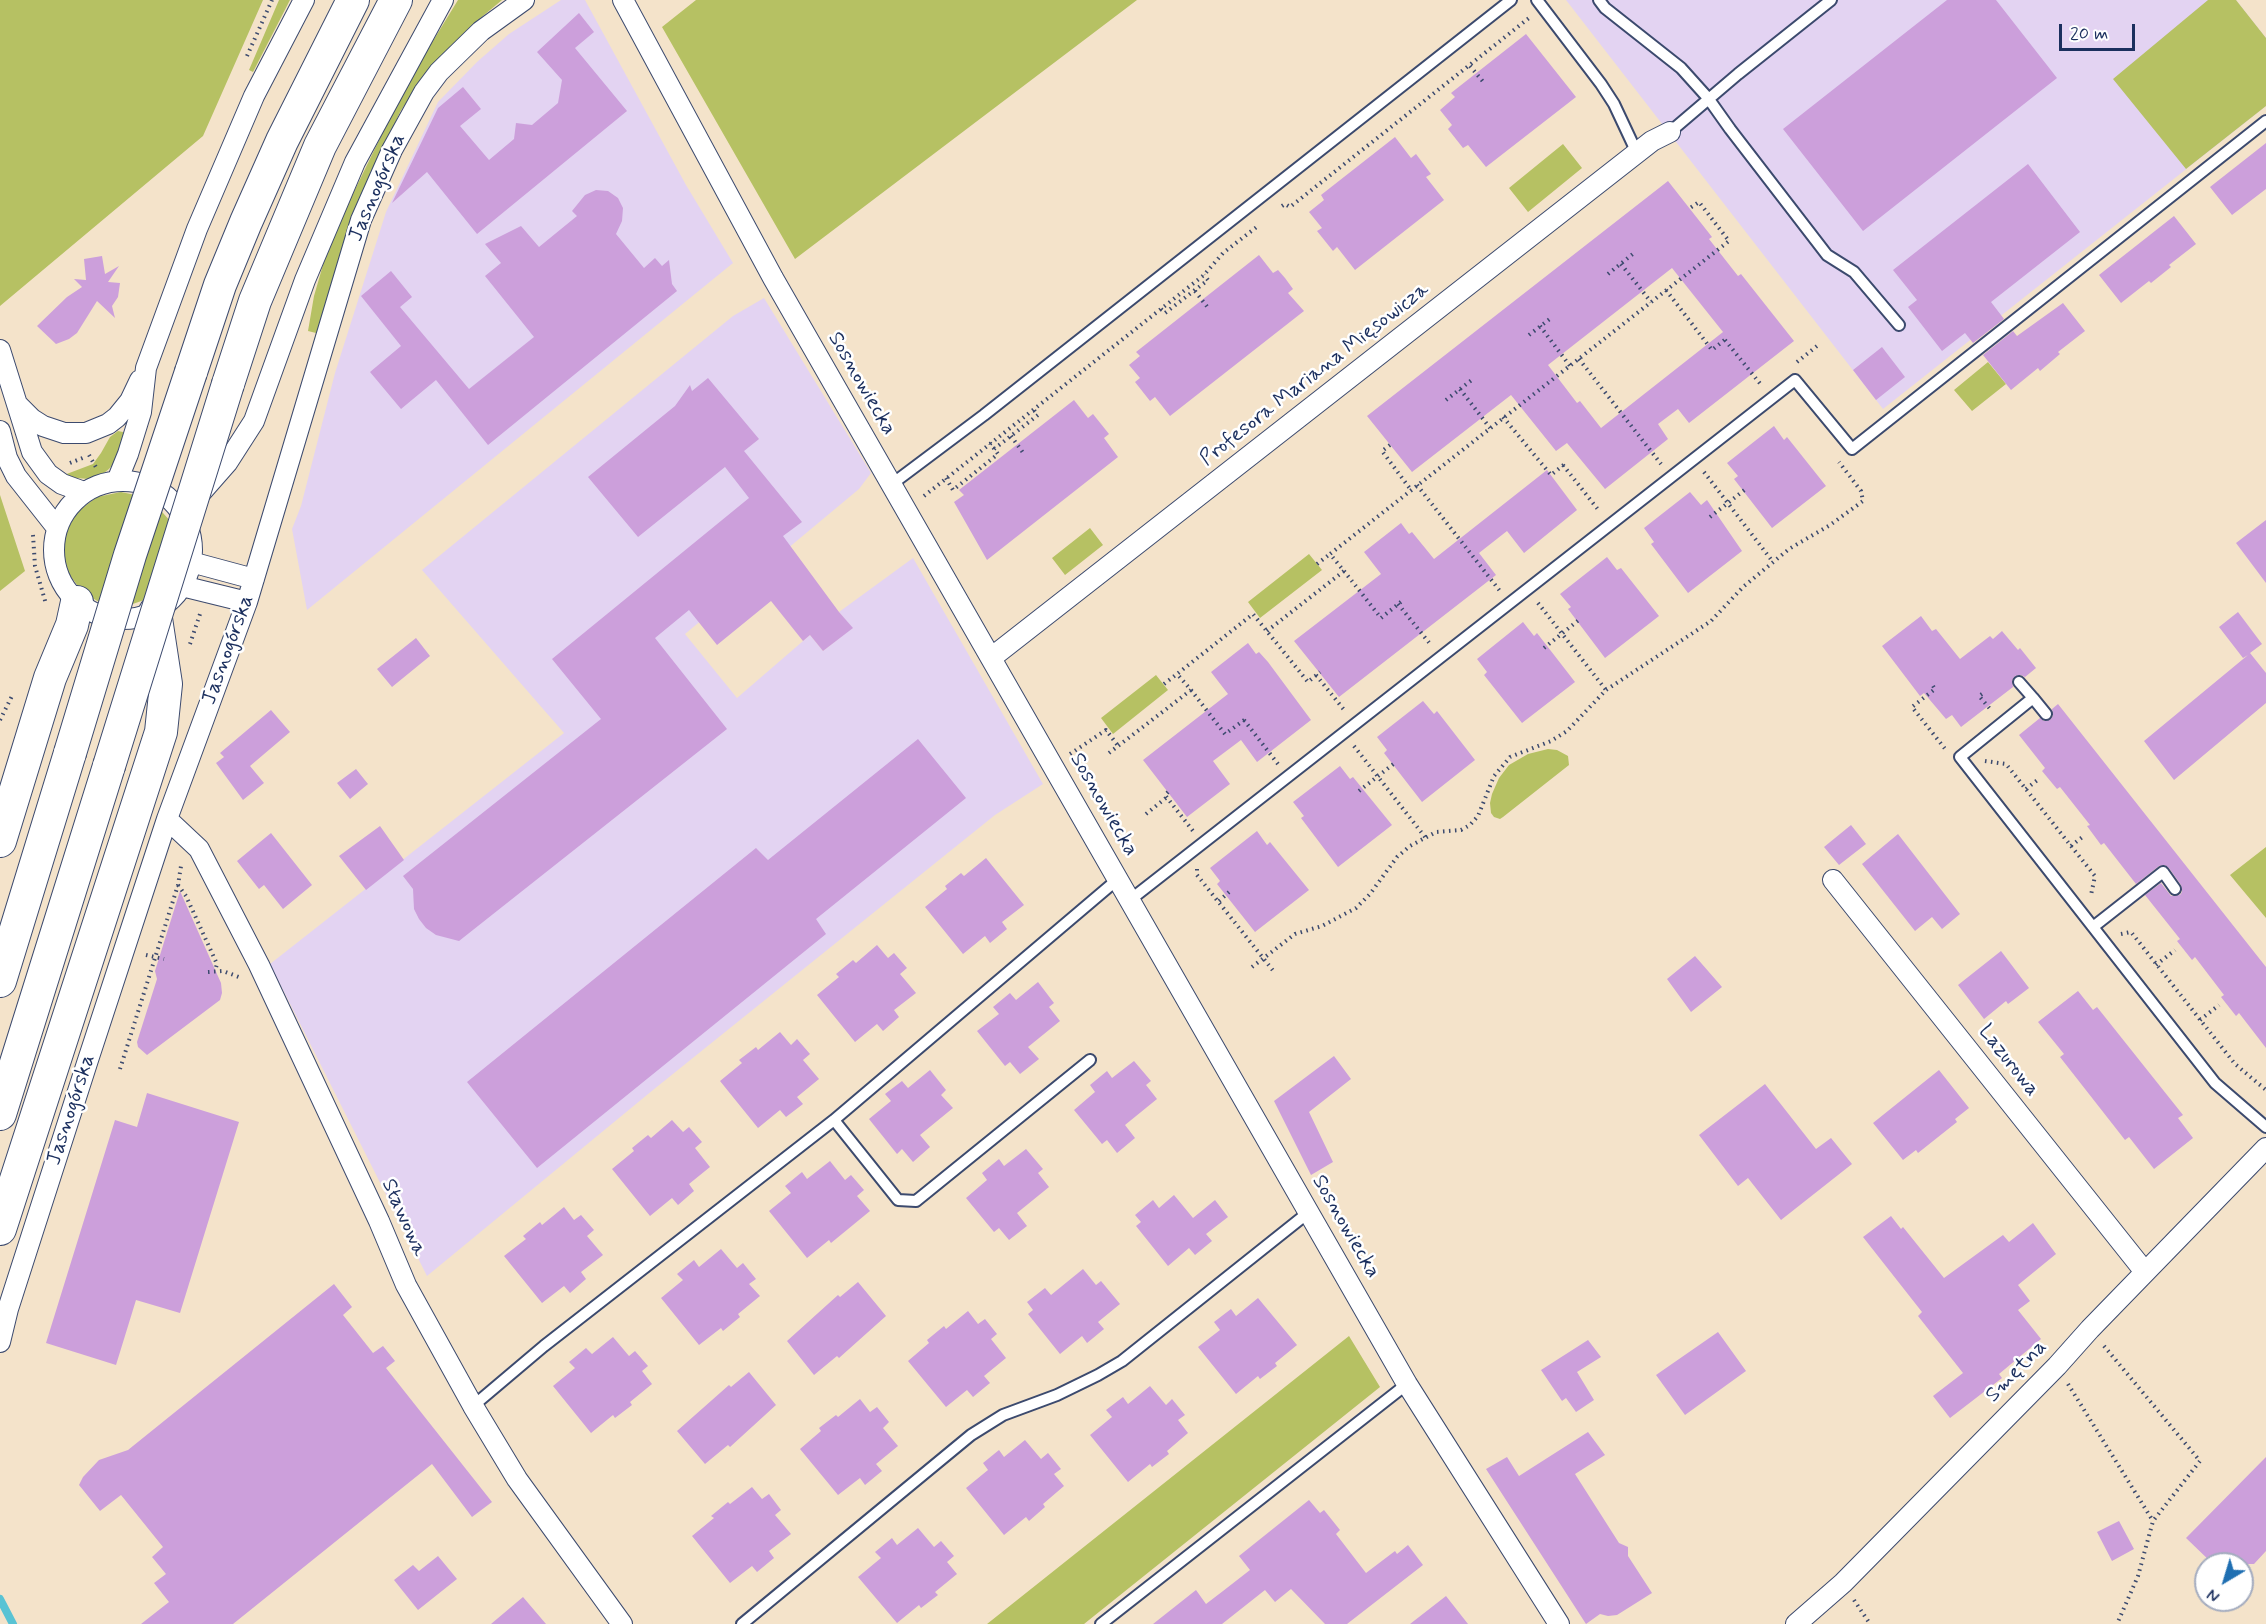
<!DOCTYPE html>
<html>
<head>
<meta charset="utf-8">
<style>
  body { margin:0 }
  #map { position:relative; width:2266px; height:1624px; overflow:hidden; background:#f4e3ca; font-family:Mynerve,sans-serif }
  canvas { display:block }
  .north { position:absolute; left:2194px; top:1552px; width:60px; height:60px; box-sizing:border-box; background:#fff; border:2px solid #a4acbf; border-radius:50%; rotate:218deg; font-size:16px; font-weight:700; line-height:24px; text-align:center; color:#1b2f5e }
  .north::after { content:''; display:block; margin:auto; width:21px; height:27px; background:#1f6fb2; clip-path:polygon(50% 0,100% 100%,50% 72%,0 100%) }
  .scale { position:absolute; left:2059px; top:24px; width:76px; height:27px; box-sizing:border-box; border:3px solid #1b2f5e; border-top:0; padding-left:8px; font-size:18px; line-height:21px; white-space:nowrap; color:#1b2f5e; -webkit-text-stroke:4px #fff; paint-order:stroke }
</style>
</head>
<body>
<div id="map">
<canvas width="2266" height="1624"></canvas>
<div class="north">N</div>
<div class="scale">20 m</div>
</div>
<script>
const context = document.querySelector('canvas').getContext('2d');
context.lineJoin = 'round';
function fillPath(path, color) { context.fillStyle = color; context.fill(path, 'evenodd'); }
const toPath = rows => new Path2D(rows.map(r => 'M' + r).join(''));
function strokePath(path, color, width, dash) { context.strokeStyle = color; context.lineWidth = width; context.lineCap = dash ? 'butt' : 'round'; context.setLineDash(dash || []); context.stroke(path); }
function write(font, color, halo, rows, align = 'center') {
  context.font = font + ' Mynerve,sans-serif'; context.lineWidth = 5; context.setLineDash([]); context.textBaseline = 'middle'; context.strokeStyle = halo; context.fillStyle = color; for (const [text, x, y, turn = 0] of rows) {
    context.save(); context.translate(x, y); context.rotate((+turn || 0) * Math.PI / 180); context.textAlign = isNaN(turn) ? turn : align; if (halo) context.strokeText(text, 0, 0); context.fillText(text, 0, 0); context.restore();
  }
}
fillPath(toPath([
  [561,0,585,0,686,185,733,263,307,610,292,529,301,506,335,373,386,212,438,102,477,62,509,34],
  [1566,0,2236,0,2266,38,2266,106,1883,409],
  [764,298,871,473,859,489,685,634,737,698,810,635,823,651,852,628,839,612,913,558,1043,784,995,815,653,1090,427,1276,270,964,564,733,422,570,733,316]
]), '#e3d3f2');
fillPath(toPath([
  [0,0,263,0,203,136,0,306],
  [279,0,290,0,253,72,249,70],
  [458,0,502,0,471,26,443,54,419,83,400,112,366,187,312,348,316,333,308,331,314,296,325,258,346,208,406,85],
  [696,0,1137,0,795,259,662,27],
  [2208,0,2236,0,2266,38,2266,106,2186,169,2113,79],
  [1563,144,1582,168,1528,212,1509,188],
  [1988,362,2006,384,1972,411,1954,390],
  [118,431,123,432,124,438,114,463,109,469,100,476,89,479,76,478,64,475,93,464,101,453,110,437],
  [121,492,145,497,155,504,171,522,150,598,127,606,103,604,83,593,69,574,63,553,67,530,78,511,97,497],
  [0,495,25,571,0,591],
  [1090,528,1103,545,1065,575,1052,558],
  [1309,554,1322,570,1260,618,1248,602],
  [1156,675,1168,690,1113,734,1101,718],
  [1548,749,1557,750,1568,756,1569,765,1503,817,1500,819,1494,817,1491,813,1490,803,1492,794,1499,778,1509,765,1528,754],
  [2266,847,2266,918,2230,875],
  [1349,1336,1380,1387,1084,1624,987,1624]
]), '#b6c163');
strokePath(toPath([
  [0,1599,13,1624]
]), '#59c3d4', 8);
fillPath(toPath([
  [1947,0,1996,0,2057,78,1863,231,1783,129],
  [579,13,594,32,575,48,627,111,477,234,427,172,392,203,438,108,463,87,481,109,460,126,489,160,514,139,516,123,532,125,558,103,562,80,537,52],
  [1526,34,1576,97,1486,167,1468,145,1463,148,1448,129,1452,125,1440,110,1455,97,1451,93],
  [1395,137,1411,158,1416,154,1431,174,1426,177,1444,200,1355,270,1337,247,1333,251,1317,231,1322,228,1309,212,1324,200,1321,195],
  [2266,143,2266,189,2232,215,2210,187],
  [2028,164,2080,232,1991,302,2004,319,1973,343,1965,333,1942,351,1908,307,1917,300,1893,270],
  [1668,181,1712,237,1709,239,1738,276,1741,274,1794,341,1689,423,1678,409,1658,424,1668,439,1605,489,1567,443,1556,451,1511,395,1412,472,1367,416],
  [1672,268,1723,332,1601,428,1580,401,1577,403,1548,365],
  [596,190,608,191,618,198,623,208,622,221,616,234,644,268,655,258,662,266,669,260,672,284,677,291,488,445,436,380,401,409,370,372,401,346,361,296,391,271,412,297,400,307,469,389,534,337,485,276,501,263,485,244,521,226,539,247,577,216,572,211,585,195],
  [2174,216,2196,244,2169,265,2171,267,2151,283,2149,281,2121,303,2099,275],
  [1259,255,1273,273,1278,270,1285,278,1293,289,1288,293,1304,311,1170,416,1155,397,1150,401,1135,382,1140,378,1129,365,1140,356,1136,352],
  [102,256,105,274,119,266,108,282,120,283,118,297,112,306,115,318,97,301,77,333,69,339,56,344,37,326,67,297,82,287,74,279,86,280,84,259],
  [2063,303,2085,331,2058,352,2060,354,2040,371,2038,368,2011,390,1983,355,2013,331,2017,336],
  [1882,347,1905,377,1876,400,1853,370],
  [708,378,759,439,744,451,802,522,783,536,839,612,853,628,823,651,810,635,803,641,771,601,717,645,689,610,655,638,727,729,459,941,436,935,426,928,419,919,414,909,413,889,403,876,601,719,552,659,749,498,725,467,638,537,588,477,675,406,690,385,692,391],
  [1074,400,1088,418,1093,414,1109,434,1104,438,1118,457,987,560,954,502,964,495,959,490],
  [1774,426,1784,440,1787,437,1826,486,1772,528,1734,479,1738,476,1727,463],
  [1547,470,1577,510,1524,553,1507,531,1479,553,1496,575,1339,697,1294,641,1381,574,1364,552,1401,523,1409,534,1412,532,1434,559],
  [1690,492,1701,505,1707,500,1742,551,1688,593,1651,544,1654,542,1644,528],
  [2266,520,2266,583,2236,543],
  [1607,557,1617,570,1621,568,1659,616,1605,658,1568,609,1571,607,1560,594],
  [2238,612,2262,644,2250,653,2266,673,2266,703,2174,780,2144,741,2248,655,2243,658,2219,627],
  [1921,616,1932,631,1936,629,1960,659,1990,636,1993,639,2002,631,2018,650,2020,648,2036,668,2025,677,2021,675,2015,676,2012,680,2013,687,1961,727,1952,715,1946,719,1924,693,1920,696,1882,646],
  [1523,622,1534,636,1537,633,1575,682,1522,723,1484,675,1487,672,1477,659],
  [416,638,430,656,392,687,377,669],
  [1248,643,1256,654,1259,652,1268,662,1311,720,1257,762,1241,740,1213,761,1230,784,1187,817,1143,760,1228,694,1211,672],
  [1423,701,1434,714,1437,711,1475,760,1422,802,1384,753,1387,750,1377,737],
  [2058,704,2266,967,2266,1048,2239,1013,2236,1016,2221,997,2224,995,2195,957,2192,960,2177,941,2180,939,2145,895,2161,883,2171,896,2180,895,2182,892,2181,885,2169,868,2165,865,2159,866,2136,884,2104,843,2101,845,2087,826,2090,825,2060,787,2057,789,2042,771,2045,768,2019,735,2040,718,2044,721,2050,720,2053,716,2052,709],
  [271,710,290,732,250,766,264,783,243,800,216,763,224,757,220,753],
  [918,739,966,798,816,919,826,934,537,1168,467,1082,756,848,768,860],
  [1340,766,1350,779,1353,777,1392,825,1338,867,1301,818,1304,816,1293,802],
  [356,769,368,784,350,799,337,783],
  [1851,825,1866,844,1839,865,1824,847],
  [380,826,404,860,366,890,339,856],
  [1257,831,1267,845,1270,842,1309,890,1255,932,1217,884,1220,881,1210,868],
  [271,833,312,885,283,909,264,885,259,889,237,861],
  [1898,834,1960,914,1942,929,1932,917,1915,931,1862,864],
  [986,858,1024,905,1002,922,1007,929,990,943,985,936,963,954,925,907,947,889,945,886,961,873,964,876],
  [180,891,221,983,222,993,220,1000,147,1055,138,1047,137,1042,157,979,155,971],
  [877,945,888,958,894,953,907,968,900,974,916,993,894,1010,899,1017,883,1031,877,1024,855,1042,817,995,839,977,836,974,853,960,856,963],
  [2001,951,2029,988,2008,1004,2006,1001,1984,1019,1958,985],
  [1695,956,1722,987,1691,1012,1667,979],
  [1038,982,1054,1003,1049,1007,1060,1021,1028,1047,1039,1059,1020,1074,1010,1062,1005,1066,977,1031,999,1014,993,1007,1010,993,1016,1000],
  [2078,991,2093,1010,2097,1007,2183,1115,2178,1118,2193,1138,2154,1169,2129,1137,2125,1140,2060,1057,2064,1054,2038,1022],
  [780,1032,791,1045,797,1039,810,1054,803,1060,819,1079,797,1097,803,1104,786,1117,780,1110,758,1128,720,1081,742,1063,739,1060,756,1047,758,1050],
  [1334,1056,1351,1079,1309,1112,1333,1162,1311,1175,1274,1101],
  [1134,1061,1151,1081,1146,1085,1157,1099,1125,1125,1135,1138,1117,1153,1107,1140,1102,1144,1074,1110,1095,1092,1090,1085,1107,1071,1112,1078],
  [930,1070,946,1090,941,1095,953,1108,920,1135,930,1147,913,1162,902,1149,897,1154,869,1119,891,1101,885,1094,902,1081,908,1088],
  [1939,1070,1969,1108,1955,1119,1957,1122,1918,1153,1916,1150,1903,1160,1873,1123],
  [1765,1084,1816,1149,1831,1138,1852,1164,1781,1220,1748,1178,1738,1186,1699,1135],
  [147,1093,239,1122,180,1313,136,1300,116,1365,46,1343,115,1120,137,1127],
  [672,1120,683,1132,689,1127,702,1142,695,1148,710,1167,689,1184,694,1191,678,1205,672,1198,650,1216,612,1169,634,1151,632,1148,648,1135,651,1138],
  [1026,1149,1043,1169,1038,1173,1049,1187,1017,1213,1027,1226,1009,1240,999,1228,994,1232,966,1198,987,1180,982,1173,999,1159,1004,1166],
  [830,1161,845,1180,851,1175,864,1190,857,1196,870,1211,831,1243,829,1240,807,1258,769,1211,791,1193,785,1186,802,1172,807,1179],
  [1174,1195,1193,1218,1215,1200,1228,1217,1206,1234,1212,1241,1195,1255,1189,1248,1168,1266,1136,1226,1141,1222,1135,1215,1153,1200,1159,1208],
  [564,1207,574,1220,581,1215,594,1230,587,1236,603,1255,581,1272,586,1279,570,1293,564,1286,542,1303,504,1256,526,1239,523,1236,540,1222,542,1225],
  [1891,1216,1901,1229,1903,1227,1944,1278,2003,1235,2009,1242,2033,1223,2056,1254,2018,1285,2030,1301,2018,1310,2041,1339,1999,1374,2002,1378,1950,1418,1933,1396,1963,1373,1918,1316,1922,1312,1863,1237],
  [721,1249,737,1268,743,1263,756,1279,749,1284,760,1296,738,1314,740,1317,723,1331,721,1328,699,1345,661,1298,683,1280,677,1274,694,1260,699,1267],
  [1083,1269,1096,1285,1101,1281,1120,1304,1098,1322,1104,1329,1087,1343,1082,1336,1060,1354,1028,1314,1033,1310,1027,1302,1045,1288,1051,1295],
  [858,1282,886,1316,839,1358,837,1356,814,1375,787,1341,838,1295,840,1297],
  [334,1284,352,1307,343,1315,373,1353,383,1346,395,1361,386,1368,492,1502,472,1517,432,1464,233,1624,141,1624,169,1602,154,1583,166,1574,152,1557,163,1547,121,1495,100,1511,79,1485,83,1477,99,1460,128,1450],
  [1258,1298,1297,1345,1275,1363,1277,1366,1260,1379,1258,1376,1236,1394,1198,1347,1220,1330,1214,1322,1231,1309,1236,1316],
  [968,1311,978,1324,985,1319,997,1334,991,1339,1006,1358,984,1376,990,1383,973,1397,967,1390,946,1407,908,1361,929,1343,927,1340,944,1326,946,1329],
  [1718,1332,1746,1371,1685,1415,1656,1375],
  [613,1337,629,1356,635,1351,648,1366,642,1371,652,1384,630,1402,632,1405,615,1418,613,1415,591,1433,553,1386,575,1368,569,1362,586,1348,592,1354],
  [1588,1340,1601,1357,1577,1372,1594,1400,1576,1412,1566,1398,1562,1401,1541,1370],
  [749,1372,776,1405,730,1447,728,1445,705,1464,677,1431,729,1385,731,1387],
  [1150,1386,1166,1405,1172,1399,1185,1415,1178,1420,1188,1433,1167,1451,1169,1454,1152,1467,1150,1464,1128,1482,1090,1435,1112,1417,1106,1410,1123,1397,1128,1404],
  [860,1399,870,1412,877,1407,889,1422,883,1428,898,1446,876,1464,882,1471,865,1485,860,1478,838,1495,800,1449,821,1431,819,1428,836,1415,838,1417],
  [1588,1432,1605,1455,1575,1474,1619,1543,1628,1547,1628,1556,1652,1593,1617,1615,1608,1616,1600,1614,1586,1624,1486,1469,1507,1457,1519,1476],
  [1025,1440,1041,1459,1048,1453,1061,1469,1054,1474,1064,1486,1043,1504,1045,1507,1029,1521,1026,1517,1004,1535,966,1488,988,1470,983,1463,999,1450,1004,1457],
  [2266,1457,2266,1551,2254,1564,2213,1564,2186,1538],
  [752,1487,762,1499,769,1494,781,1510,775,1515,791,1534,769,1551,774,1558,757,1572,752,1566,730,1583,692,1536,714,1518,711,1516,728,1502,730,1504],
  [1309,1500,1320,1513,1324,1510,1340,1530,1336,1534,1366,1573,1395,1551,1397,1554,1408,1545,1423,1565,1347,1624,1325,1624,1291,1589,1275,1602,1265,1590,1222,1624,1153,1624,1196,1590,1206,1604,1223,1591,1250,1570,1239,1556],
  [2119,1521,2134,1549,2112,1561,2097,1532],
  [918,1528,934,1547,941,1541,954,1556,947,1562,957,1574,935,1592,938,1595,921,1608,919,1605,897,1623,858,1577,881,1558,875,1552,892,1538,897,1545],
  [438,1556,457,1579,418,1610,394,1580,413,1565,419,1571],
  [1446,1596,1468,1624,1410,1624],
  [523,1597,546,1624,491,1624]
]), '#cc9fdb');
const service = toPath([
  [1537,0,1601,84,1614,104,1637,153],
  [1599,0,1605,8,1681,68,1708,98,1730,129,1827,255,1854,272,1899,325],
  [1670,132,1738,74,1831,0],
  [892,484,984,415,1511,0],
  [2019,682,2033,698,1960,757,2215,1083,2266,1127],
  [2033,698,2046,714],
  [1130,900,1795,380,1852,449,2266,121],
  [2093,927,2163,872,2175,889],
  [834,1120,1118,879],
  [473,1406,544,1346,834,1120,898,1200,916,1201,1090,1060],
  [742,1624,971,1435,1003,1415,1057,1395,1098,1375,1122,1361,1309,1212],
  [1101,1624,1407,1384]
]);
const minor = toPath([
  [623,0,773,278,1407,1384,1559,1624],
  [0,350,32,452,48,474,62,484,84,492],
  [18,405,32,419,43,426,64,433,86,433,108,424,117,417,130,401,140,380],
  [0,431,7,458,16,476,57,528],
  '54 550a69 69 0 1 1 138 0a69 69 0 1 1-138 0Z',
  [117,481,128,454,141,412,146,368,197,229,254,96,304,0],
  [198,496,227,463,254,421,305,280,355,162,443,0],
  [191,562,254,579],
  [182,586,247,602],
  [991,658,1652,141,1670,132],
  [167,819,199,849,259,965,379,1221,406,1285,473,1406,517,1479,622,1624],
  [1833,880,2145,1272],
  [0,1342,8,1309,88,1060,167,819,247,602,361,220,392,150,424,92,439,72,481,31,524,0],
  [1796,1624,1843,1583,2057,1366,2090,1329,2266,1148]
]);
const primary = toPath([
  [191,372,220,285,246,222,282,141,353,0],
  [228,384,255,301,320,146,396,0],
  [0,841,50,678,72,625,77,602],
  [0,981,70,753],
  [0,1114,109,766],
  [0,1229,161,732,166,684,155,612]
]);
strokePath(service, '#3c4a6e', 14);
strokePath(minor, '#3c4a6e', 22);
strokePath(primary, '#3c4a6e', 34);
strokePath(toPath([
  [247,56,272,0],
  [1470,66,1485,84],
  [1282,206,1285,204,1290,207,1529,18],
  [1621,264,1651,302],
  [1608,274,1634,253],
  [1666,290,1712,350,1727,338],
  [1195,291,1209,309],
  [1161,309,1165,313,1208,280,1204,275],
  [1540,326,1570,366],
  [1529,335,1551,318],
  [1725,340,1762,386],
  [1579,359,1661,464],
  [1797,362,1817,346],
  [1460,389,1490,428],
  [1446,400,1473,379],
  [1503,417,1551,475,1566,463],
  [1011,436,1024,454],
  [1390,445,1382,451,1411,490],
  [994,449,1038,415,1033,409],
  [89,455,97,469],
  [70,463,85,457],
  [1563,465,1600,512],
  [1704,472,1773,562],
  [946,478,953,490,998,454,990,443],
  [1417,485,1500,591],
  [924,496,1204,275,1223,253,1258,226],
  [1710,517,1747,488],
  [33,535,35,566,46,604],
  [1317,564,1330,554],
  [1344,571,1381,618,1402,601],
  [1538,603,1606,690],
  [1398,604,1431,645],
  [1267,631,1344,571,1330,554,1729,241,1699,202,1690,208],
  [190,644,201,611],
  [1544,648,1580,619],
  [1316,675,1345,711],
  [1164,684,1177,674],
  [1933,686,1935,689,1912,707,1946,750],
  [1191,690,1225,734,1247,718],
  [1982,694,1979,696,1991,710],
  [0,720,13,694],
  [1244,720,1278,764],
  [1354,746,1425,837],
  [1109,753,1191,690,1177,674,1253,614,1308,682,1320,672],
  [1070,754,1106,730,1119,747],
  [1985,761,2006,764,2071,846,2095,876,2091,895],
  [2026,789,2040,778],
  [1359,791,1396,762],
  [1168,792,1165,795,1193,831],
  [1146,814,1167,797],
  [2071,846,2085,835],
  [1197,869,1197,875,1275,973],
  [178,885,186,896,217,964,215,971],
  [1219,901,1229,892],
  [2121,934,2131,932,2235,1064,2266,1090],
  [146,955,164,959],
  [2156,965,2175,950],
  [1252,967,1295,934,1322,926,1356,908,1370,894,1397,857,1410,846,1436,832,1461,830,1470,825,1478,816,1494,776,1510,757,1551,741,1567,731,1606,690,1711,621,1743,587,1789,549,1830,525,1863,501,1861,491,1839,462],
  [208,972,223,971,239,977],
  [2200,1020,2219,1005],
  [120,1069,178,885,181,866],
  [2104,1346,2200,1461,2153,1521,2138,1576,2117,1624],
  [2068,1384,2153,1521],
  [1854,1600,1870,1624]
]), '#3c4a6e', 4, [1.5, 4.5]);
strokePath(service, '#fff', 10);
strokePath(minor, '#fff', 20);
strokePath(primary, '#fff', 32);
const primaryBridge = toPath([
  [70,753,130,555,191,372],
  [109,766,228,384]
]);
strokePath(primaryBridge, '#3c4a6e', 34, []);
strokePath(primaryBridge, '#fff', 32);
write('21px', '#1b2f5e', '#fff', [
  ["Jasnogórska",378,188,-67],
  ["Profesora Mariana Mięsowicza",1315,375,-38],
  ["Sosnowiecka",861,384,60],
  ["Jasnogórska",229,650,-70],
  ["Sosnowiecka",1103,805,60],
  ["Lazurowa",2008,1061,52],
  ["Jasnogórska",72,1110,-72],
  ["Stawowa",403,1218,66],
  ["Sosnowiecka",1345,1227,60],
  ["Smętna",2017,1372,-46]
]);
</script>
</body>
</html>
